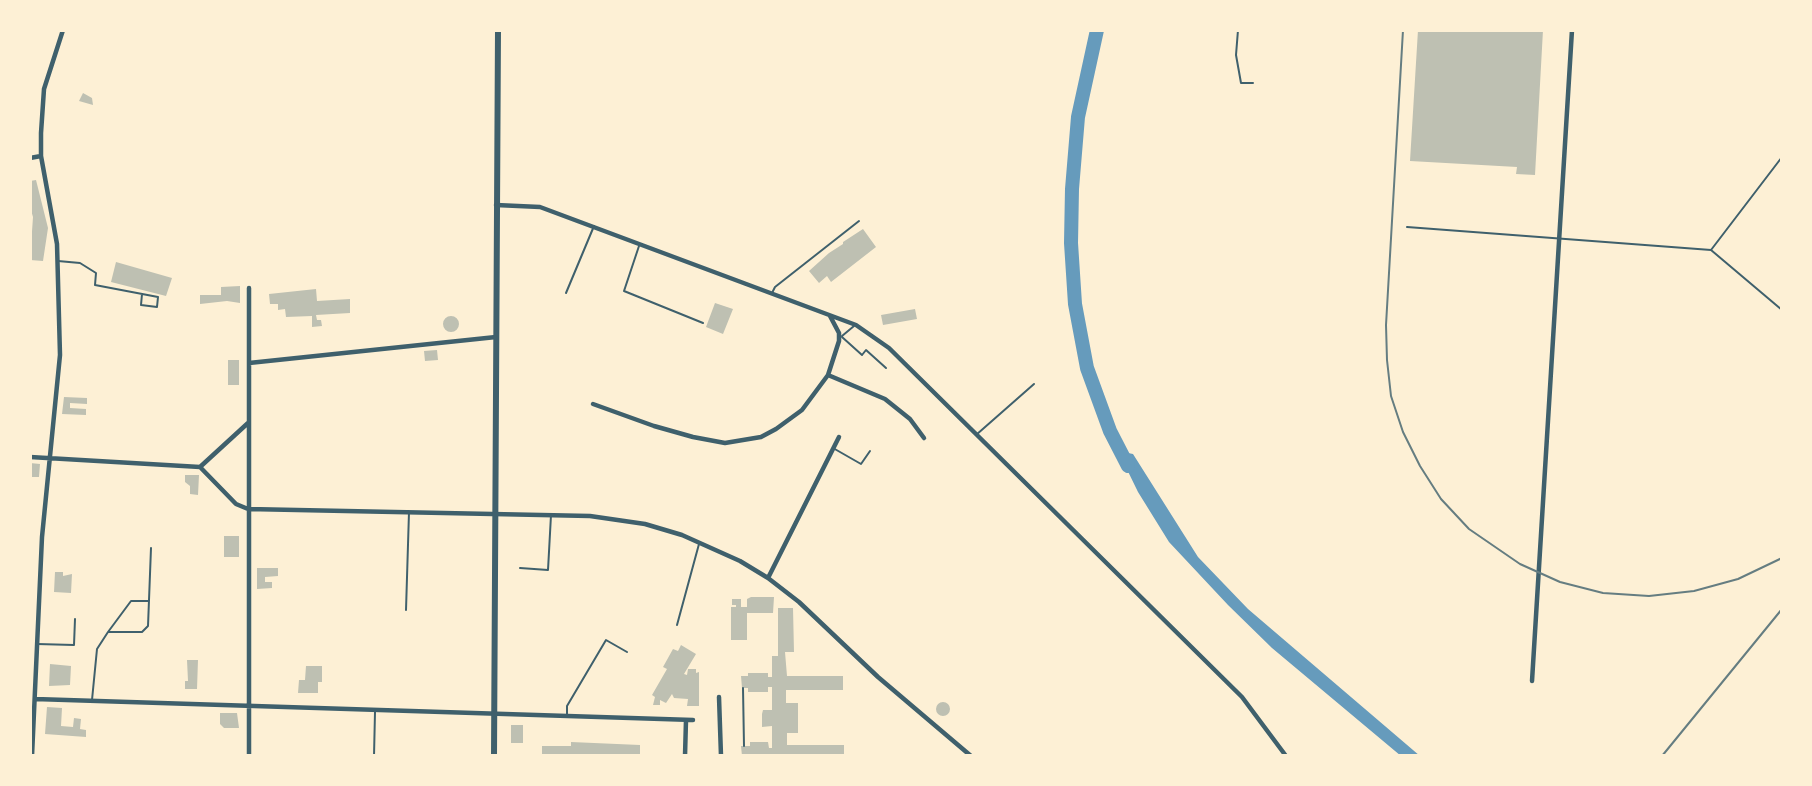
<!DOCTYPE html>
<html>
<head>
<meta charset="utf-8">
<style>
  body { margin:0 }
  #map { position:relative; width:1812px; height:786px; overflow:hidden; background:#fdf0d5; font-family:Signika,sans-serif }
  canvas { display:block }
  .frame { position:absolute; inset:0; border:32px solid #fdf0d5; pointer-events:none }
</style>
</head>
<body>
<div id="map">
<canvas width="1812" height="786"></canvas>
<div class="frame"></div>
</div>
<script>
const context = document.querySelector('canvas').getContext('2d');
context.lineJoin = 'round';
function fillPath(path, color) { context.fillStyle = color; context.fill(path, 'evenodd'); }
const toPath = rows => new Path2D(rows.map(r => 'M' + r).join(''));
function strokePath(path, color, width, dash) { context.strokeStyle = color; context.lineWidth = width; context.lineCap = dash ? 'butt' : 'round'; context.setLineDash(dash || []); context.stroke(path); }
fillPath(toPath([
  [1118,451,1133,454,1198,557,1248,609,1420,756,1401,756,1272,648,1228,605,1169,542,1138,492]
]), '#669bbc');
strokePath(toPath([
  [1097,30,1078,117,1072,189,1071,243,1075,304,1087,368,1110,431,1128,466]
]), '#669bbc', 14);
fillPath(toPath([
  [1418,30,1543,30,1535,175,1516,174,1517,167,1410,161],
  [83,93,92,98,93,105,79,101],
  [36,180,48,228,43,261,30,260,33,217,30,207,30,181],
  [863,229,876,247,831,282,827,276,819,283,809,271,829,253,843,244,843,242],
  [116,262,172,278,166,296,111,282],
  [240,286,240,303,227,301,200,304,200,295,221,295,221,287],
  [316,289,317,301,350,299,350,313,316,315,317,320,321,320,322,326,312,327,312,316,286,317,285,309,278,310,278,304,270,304,269,294],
  [715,303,733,309,723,334,706,327],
  [915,309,917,319,883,325,881,315],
  '443 324a8 8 0 1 1 16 0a8 8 0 1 1-16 0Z',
  [437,350,438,360,425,361,424,351],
  [228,360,239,360,239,385,228,385],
  [64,397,87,398,87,404,70,403,70,408,86,409,86,415,62,414],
  [30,463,40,464,39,477,30,477],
  [185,475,199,475,198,495,190,494,190,486,185,482],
  [224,536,239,536,239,557,224,557],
  [257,568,278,568,278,576,265,577,265,582,272,582,272,588,257,589],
  [55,572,63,572,63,576,72,574,71,593,54,592],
  [751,597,774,597,773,613,747,613,747,640,731,640,731,607,736,607,736,605,732,605,732,599,741,599,741,607,747,607,747,599],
  [778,608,793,608,794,652,785,652,787,676,843,676,843,690,786,690,786,703,798,703,798,733,787,733,787,745,844,745,844,756,742,756,741,746,750,746,750,742,768,742,769,748,772,748,772,726,762,727,762,714,763,710,772,710,772,687,768,687,768,692,748,692,748,688,742,688,741,676,748,676,748,673,768,673,768,677,772,677,772,656,778,656],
  [681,645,696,654,684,674,687,675,688,669,696,669,696,673,699,672,699,706,687,706,688,699,674,698,672,694,666,703,660,700,660,705,653,705,655,697,652,695,667,669,663,667,673,649,678,651],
  [187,660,198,660,197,689,185,689,185,681,188,681],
  [50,664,71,666,70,685,49,686],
  [306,666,322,666,322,682,318,682,318,693,298,693,299,680,305,680],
  '936 709a7 7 0 1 1 14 0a7 7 0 1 1-14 0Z',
  [47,707,62,708,61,726,73,727,74,718,81,719,80,729,86,730,86,737,45,734],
  [220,713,237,713,239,728,224,728,220,724],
  [511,725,523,725,523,743,511,743],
  [571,742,640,745,640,756,542,756,542,746,571,746]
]), '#bec0b2');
strokePath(toPath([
  [1238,30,1236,55,1241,83,1253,83],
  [1407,227,1711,250,1782,310],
  [639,246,624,291,703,323],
  [1711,250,1782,157],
  [58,261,80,263,96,273,95,285,158,297,157,307,141,305,142,294],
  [566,293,594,226],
  [772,293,775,287,859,221],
  [842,336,854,326],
  [842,337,862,355,866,350,886,368],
  [976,435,1034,384],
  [833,448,861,464,870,451],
  [520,568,548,570,551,515],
  [406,610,409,512],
  [677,625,699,544],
  [108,632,131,601,149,601],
  [37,644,74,645,75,619],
  [743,688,744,746],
  [92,700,97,649,108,632,142,632,148,626,151,548],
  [567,715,567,706,606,640,627,652],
  [374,756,375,712]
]), '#3f606c', 2);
strokePath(toPath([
  [30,158,41,156],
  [496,205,540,207,856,325,889,348,1242,697,1286,756],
  [249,288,249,756],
  [249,363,496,337],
  [828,375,885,399,910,419,924,438],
  [593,404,654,426,693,437,725,443,761,437,776,429,802,410,828,375,839,341,839,333,830,316],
  [30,457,200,467],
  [200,467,236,504,248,509,590,516,645,524,682,535,740,561,768,578,799,602,878,677,971,756],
  [200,467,248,423],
  [768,578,839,437],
  [1532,681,1572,30],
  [719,697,721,756],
  [35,699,693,720],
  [32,756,42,537,60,355,57,244,41,156,41,133,44,89,63,30],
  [685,756,686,720]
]), '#3f606c', 4.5);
strokePath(toPath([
  [494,756,498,30]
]), '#3f606c', 6);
strokePath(toPath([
  [1403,30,1386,325,1387,360,1391,396,1403,432,1420,466,1441,499,1469,529,1520,564,1560,582,1603,593,1649,596,1694,591,1738,579,1782,558],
  [1662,756,1782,609]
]), '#657d81', 2);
</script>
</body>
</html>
